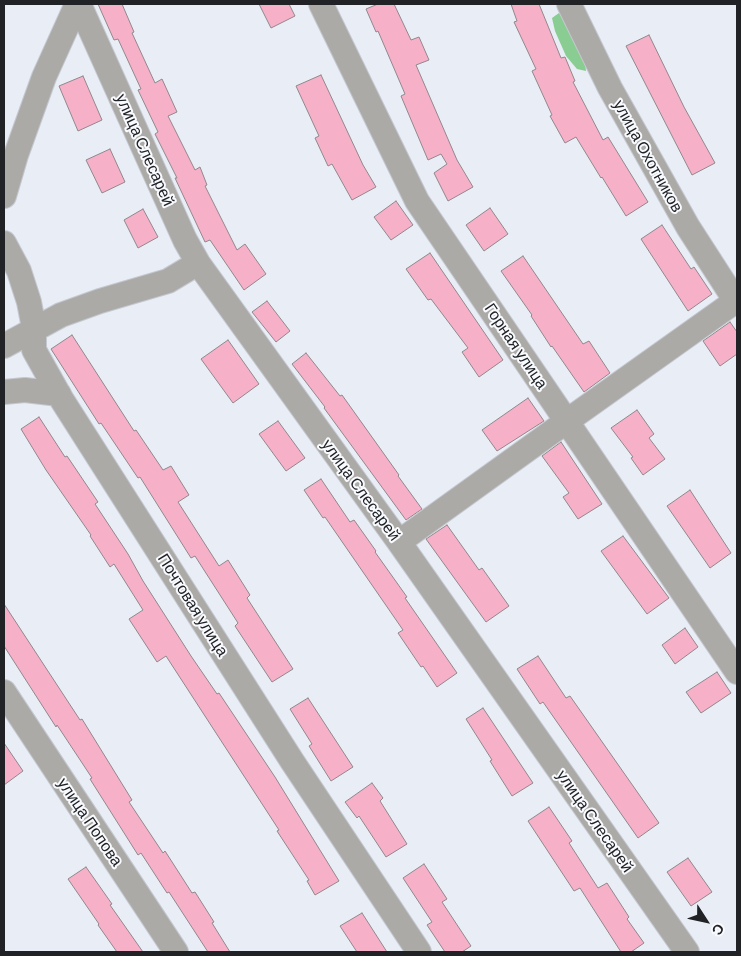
<!DOCTYPE html>
<html>
<head>
<meta charset="utf-8">
<style>
  body { margin:0 }
  #map { position:relative; width:741px; height:956px; overflow:hidden; background:#e8edf6; font-family:Barlow,sans-serif }
  canvas { display:block }
  .frame { position:absolute; inset:0; border:5px solid #202225; pointer-events:none }
  .north { position:absolute; left:681px; top:896px; width:50px; height:50px; -webkit-text-stroke:4px #f8fafe; paint-order:stroke; rotate:125deg; font-size:14px; font-weight:700; line-height:20px; text-align:center; color:#202225 }
  .north::after { content:''; display:block; margin:auto; width:18px; height:22px; background:#202225; clip-path:polygon(50% 0,100% 100%,50% 72%,0 100%) }
</style>
</head>
<body>
<div id="map">
<canvas width="741" height="956"></canvas>
<div class="frame"></div>
<div class="north">С</div>
</div>
<script>
const context = document.querySelector('canvas').getContext('2d');
context.lineJoin = 'round';
function fillPath(path, color) { context.fillStyle = color; context.fill(path, 'evenodd'); }
const toPath = rows => new Path2D(rows.map(r => 'M' + r).join(''));
function strokePath(path, color, width, dash) { context.strokeStyle = color; context.lineWidth = width; context.lineCap = dash ? 'butt' : 'round'; context.setLineDash(dash || []); context.stroke(path); }
function write(font, color, halo, rows, align = 'center') {
  context.font = font + ' Barlow,sans-serif'; context.lineWidth = 4; context.setLineDash([]); context.textBaseline = 'middle'; context.strokeStyle = halo; context.fillStyle = color; for (const [text, x, y, turn = 0] of rows) {
    context.save(); context.translate(x, y); context.rotate((+turn || 0) * Math.PI / 180); context.textAlign = isNaN(turn) ? turn : align; if (halo) context.strokeText(text, 0, 0); context.fillText(text, 0, 0); context.restore();
  }
}
fillPath(toPath([
  [559,13,568,18,584,52,586,71,577,69,566,56,555,31,552,18]
]), '#8acd92');
const building = toPath([
  [98,4,122,4,134,32,132,33,155,83,162,79,177,112,168,116,195,170,200,167,207,185,205,186,237,250,245,244,266,274,244,290,210,240,205,242,175,178,177,178,155,134,158,132,138,90,141,89,118,39,114,40,98,4],
  [259,4,289,4,295,16,271,28,259,4],
  [378,4,394,4,411,40,419,37,429,60,416,65,457,160,473,187,448,201,434,173,447,164,441,154,428,160,401,96,405,94,378,31,376,32,366,9,378,4],
  [511,4,539,4,561,58,565,57,575,81,573,82,603,140,608,137,648,202,626,216,602,177,601,178,576,137,565,143,550,116,552,115,532,71,536,69,514,22,517,21,511,4],
  [649,35,684,107,715,163,692,175,626,46,649,35],
  [321,75,363,165,376,187,352,200,332,164,328,166,315,138,319,136,296,86,321,75],
  [83,76,102,120,78,131,59,86,83,76],
  [110,149,125,182,102,193,86,160,110,149],
  [396,201,413,225,391,240,374,217,396,201],
  [490,208,508,234,484,251,466,225,490,208],
  [143,209,158,237,138,248,124,220,143,209],
  [662,225,691,269,694,267,712,294,688,311,641,239,662,225],
  [430,253,503,360,479,377,462,352,468,348,431,299,428,300,406,269,430,253],
  [523,256,583,344,589,341,610,373,584,392,552,346,551,347,531,316,532,315,501,271,523,256],
  [267,301,290,331,276,342,252,312,267,301],
  [730,322,737,332,737,354,720,366,703,341,730,322],
  [72,335,134,431,136,430,163,470,171,466,189,495,178,502,219,566,228,560,250,595,247,598,293,669,272,682,235,626,238,623,195,556,191,558,140,477,138,478,101,423,99,424,51,349,72,335],
  [228,340,259,384,233,403,201,359,228,340],
  [306,353,340,396,342,395,399,475,398,476,422,509,406,520,324,408,325,407,292,364,306,353],
  [528,398,544,421,497,451,482,430,528,398],
  [637,410,654,434,649,438,665,459,643,475,631,458,633,457,611,428,637,410],
  [39,417,65,457,67,456,98,502,95,504,128,554,143,581,191,656,217,694,219,693,275,777,339,881,315,895,307,881,309,880,277,831,279,830,166,656,157,662,129,619,143,610,114,564,110,567,90,536,91,535,46,470,21,429,39,417],
  [278,421,305,458,286,471,259,434,278,421],
  [561,442,602,504,578,519,563,497,569,493,542,456,561,442],
  [321,479,350,522,354,520,376,551,375,552,407,597,405,598,457,673,437,687,423,666,421,667,398,633,403,630,325,517,323,518,304,490,321,479],
  [690,490,731,553,710,568,667,506,690,490],
  [447,525,479,570,482,568,509,606,486,622,426,539,447,525],
  [623,536,669,598,647,614,601,551,623,536],
  [4,604,80,720,82,719,132,800,129,802,163,853,165,851,192,893,195,892,214,922,212,923,230,952,208,952,169,892,167,893,141,853,138,855,90,779,92,778,57,725,56,727,4,646,4,604],
  [685,628,698,647,675,664,662,645,685,628],
  [538,656,566,698,570,696,659,823,638,838,543,702,540,704,517,669,538,656],
  [717,672,731,693,701,713,686,692,717,672],
  [308,698,353,767,331,781,309,746,312,744,290,709,308,698],
  [483,708,533,783,512,796,490,761,492,760,466,719,483,708],
  [4,743,23,771,4,785,4,743],
  [372,783,383,798,380,801,407,844,386,857,359,816,357,818,345,802,372,783],
  [549,807,572,841,569,843,598,888,607,883,629,917,627,919,644,943,631,952,621,952,580,888,574,891,528,821,549,807],
  [688,858,712,892,691,906,667,872,688,858],
  [424,864,447,899,442,902,471,946,462,952,445,952,427,925,432,922,403,878,424,864],
  [86,867,112,904,110,905,143,952,117,952,98,925,99,924,68,879,86,867],
  [362,913,387,952,357,952,340,926,362,913]
]);
fillPath(building, '#f6b1c9');
strokePath(building, '#91878a', 1);
const minor = toPath([
  [79,4,185,240,198,263,399,542,687,952],
  [321,4,417,201,737,672],
  [569,4,610,88,688,227,737,303],
  [4,196,16,155,44,77,77,4],
  [4,243,19,271,29,302,34,328,34,350,62,400,292,761,419,952],
  [4,346,61,315,100,301,168,281,198,263],
  [4,392,25,390,59,394],
  [399,542,567,421,737,300],
  [4,692,176,952]
]);
strokePath(minor, '#c4c8d0', 26);
strokePath(minor, '#acaaa6', 24);
write('16px', '#202225', '#f8fafe', [
  ["улица Слесарей",145,150,66],
  ["улица Охотников",648,156,61],
  ["Горная улица",516,346,56],
  ["улица Слесарей",361,490,54],
  ["Почтовая улица",193,605,58],
  ["улица Слесарей",595,821,55],
  ["улица Попова",90,822,56]
]);
</script>
</body>
</html>
